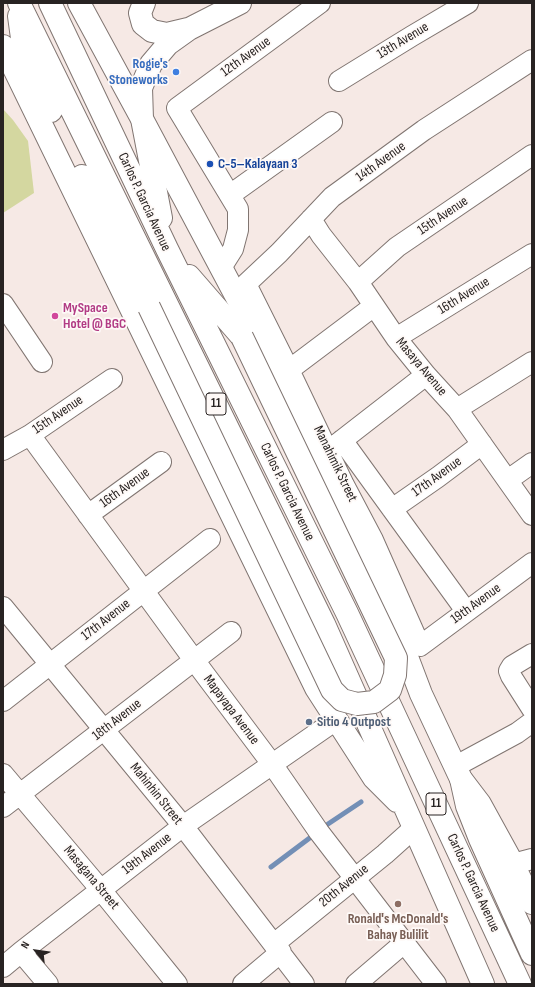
<!DOCTYPE html>
<html>
<head>
<meta charset="utf-8">
<style>
  body { margin:0 }
  #map { position:relative; width:535px; height:987px; overflow:hidden; background:#f6e9e5; font-family:"Sofia Sans Condensed",sans-serif }
  canvas { display:block }
  .frame { position:absolute; inset:0; border:4px solid #282322; pointer-events:none }
  .north { position:absolute; left:16px; top:931px; width:40px; height:40px; -webkit-text-stroke:3px #fef9f7; paint-order:stroke; rotate:299deg; font-size:11px; font-weight:700; line-height:16px; text-align:center; color:#282322 }
  .north::after { content:''; display:block; margin:auto; width:14px; height:18px; background:#282322; clip-path:polygon(50% 0,100% 100%,50% 72%,0 100%) }
</style>
</head>
<body>
<div id="map">
<canvas width="535" height="987"></canvas>
<div class="frame"></div>
<div class="north">N</div>
</div>
<script>
const context = document.querySelector('canvas').getContext('2d');
context.lineJoin = 'round';
function fillPath(path, color) { context.fillStyle = color; context.fill(path, 'evenodd'); }
const toPath = rows => new Path2D(rows.map(r => 'M' + r).join(''));
function strokePath(path, color, width, dash) { context.strokeStyle = color; context.lineWidth = width; context.lineCap = dash ? 'butt' : 'round'; context.setLineDash(dash || []); context.stroke(path); }
function write(font, color, halo, rows, align = 'center') {
  context.font = font + ' "Sofia Sans Condensed",sans-serif'; context.lineWidth = 3.5; context.setLineDash([]); context.textBaseline = 'middle'; context.strokeStyle = halo; context.fillStyle = color; for (const [text, x, y, turn = 0] of rows) {
    context.save(); context.translate(x, y); context.rotate((+turn || 0) * Math.PI / 180); context.textAlign = isNaN(turn) ? turn : align; if (halo) context.strokeText(text, 0, 0); context.fillText(text, 0, 0); context.restore();
  }
}
fillPath(toPath([
  [3,109,13,120,28,141,34,193,3,213]
]), '#d4d7a0');
strokePath(toPath([
  [328,824,361,802],
  [271,867,311,837]
]), '#738fb6', 5);
const street = toPath([
  [532,60,424,130,332,197,279,253,246,284,289,370,344,485,373,540,420,646,532,563],
  [339,81,412,36,468,3],
  [230,195,332,122],
  [311,219,321,235,358,282,396,338,426,375,457,409,532,515],
  [221,268,233,249,238,230,238,209,177,108,320,3],
  [358,282,397,247,532,155],
  [3,304,42,362],
  [396,338,532,254],
  [289,370,374,306],
  [457,409,532,362],
  [30,435,194,660,272,764,319,832,436,984],
  [342,440,466,611],
  [332,448,426,375],
  [3,450,30,435,112,379],
  [508,480,532,463],
  [392,509,438,477,482,444],
  [88,515,161,462],
  [3,607,183,826,304,984],
  [532,654,512,666,509,671,511,676,532,709],
  [3,701,210,539],
  [456,766,517,733,532,722],
  [3,774,101,890,177,984],
  [3,807,231,632],
  [513,864,532,859],
  [274,944,385,854,414,828],
  [21,952,48,984],
  [3,967,21,952,183,826,336,720],
  [243,984,281,952],
  [356,984,404,943]
]);
const secondary = toPath([
  [144,3,140,13,143,24,152,31,167,34,188,29],
  [240,3,189,29,168,44,151,64,141,88,142,119,268,356,396,628,421,694,461,779,480,804,513,864,532,903]
]);
const primary = toPath([
  [19,3,324,624,483,984],
  [50,3,167,249,347,613,520,984],
  [79,3,142,119,161,218],
  [19,16,24,53,51,111],
  [3,46,316,688,374,778,397,801],
  [82,176,115,238,149,307],
  [189,276,242,337],
  [461,779,467,806,480,839,532,954]
]);
strokePath(street, '#807571', 22);
strokePath(secondary, '#807571', 24);
strokePath(primary, '#807571', 24);
strokePath(street, '#fff', 20);
strokePath(secondary, '#fff', 22);
strokePath(primary, '#fff', 22);
const primaryBridge = toPath([
  [149,307,332,690,342,700,357,704,374,702,390,690,395,675,396,658,242,337]
]);
strokePath(primaryBridge, '#807571', 24, []);
strokePath(primaryBridge, '#fff', 22);
for (const [x, y, r, color] of [
  [176,72,4,"#3f7fe0"],
  [210,164,4,"#1a4fb4"],
  [55,316,4,"#d1479c"],
  [309,722,4,"#5c6f8a"],
  [398,904,4,"#8d6e63"]
]) { const dot = new Path2D(); dot.arc(x, y, r, 0, 2 * Math.PI); context.fillStyle = color; context.fill(dot); strokePath(dot, '#fef9f7', 1.5); }
for (const [x, y, w] of [
  [216,404,20],
  [436,804,20]
]) { const box = new Path2D(); box.roundRect(x - w / 2, y - 11, w, 22, 3); context.fillStyle = '#fef9f7'; context.fill(box); strokePath(box, '#282322', 1); }
write('bold 13px', '#282322', null, [
  ["11",216,404],
  ["11",436,804]
]);
write('14px', '#282322', '#fef9f7', [
  ["13th Avenue",403,41,-31],
  ["12th Avenue",246,57,-36],
  ["14th Avenue",381,162,-36],
  ["Carlos P. Garcia Avenue",144,202,65],
  ["15th Avenue",443,216,-34],
  ["16th Avenue",464,296,-32],
  ["Masaya Avenue",421,367,50],
  ["15th Avenue",58,415,-34],
  ["Manahimik Street",335,464,64],
  ["17th Avenue",437,477,-36],
  ["16th Avenue",125,488,-36],
  ["Carlos P. Garcia Avenue",287,492,64],
  ["19th Avenue",476,604,-36],
  ["17th Avenue",106,620,-38],
  ["Mapayapa Avenue",231,710,53],
  ["18th Avenue",117,720,-38],
  ["Mahinhin Street",156,794,51],
  ["19th Avenue",147,854,-38],
  ["Masagana Street",91,878,50],
  ["Carlos P. Garcia Avenue",473,883,65],
  ["20th Avenue",344,886,-39]
]);
write('bold 14px', '#366cbe', '#fef9f7', [
  ["Rogie's",168,64],
  ["Stoneworks",168,80]
], 'right');
write('bold 14px', '#164399', '#fef9f7', [
  ["C-5–Kalayaan 3",218,164]
], 'left');
write('bold 14px', '#b23c85', '#fef9f7', [
  ["MySpace",63,308],
  ["Hotel @ BGC",63,324]
], 'left');
write('bold 14px', '#4e5e75', '#fef9f7', [
  ["Sitio 4 Outpost",317,722]
], 'left');
write('bold 14px', '#785e54', '#fef9f7', [
  ["Ronald's McDonald's",398,919],
  ["Bahay Bulilit",398,935]
]);
</script>
</body>
</html>
